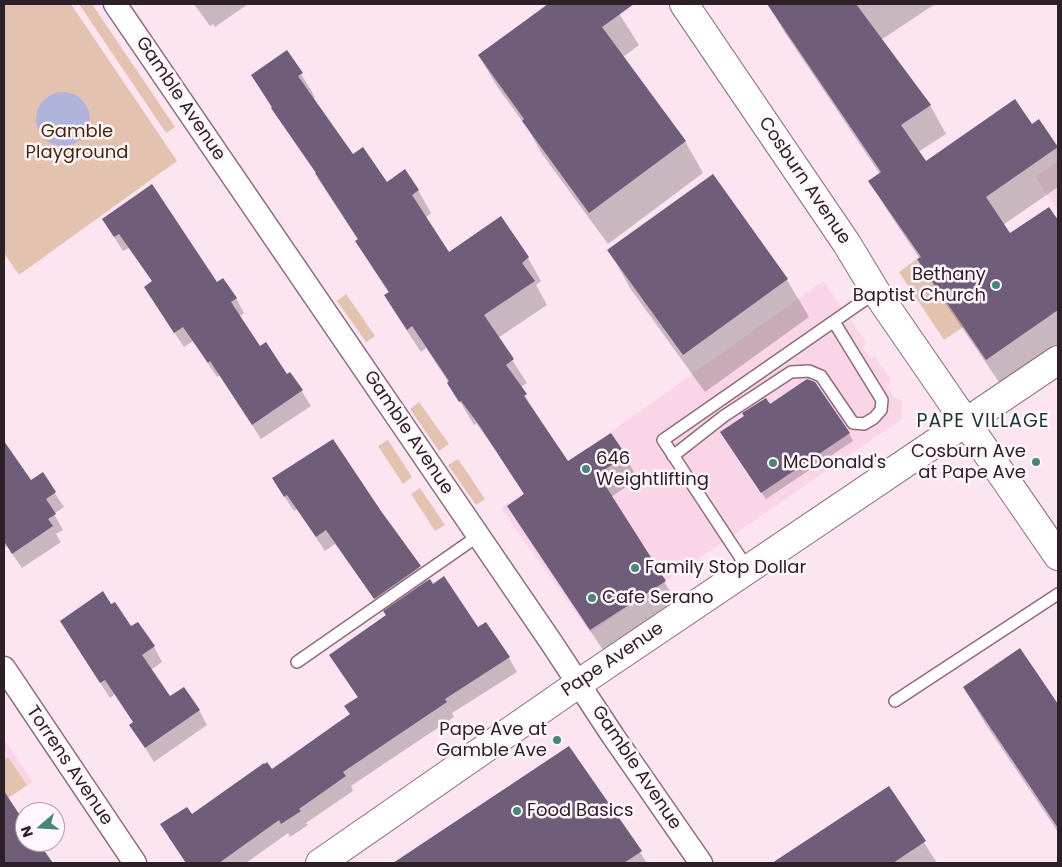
<!DOCTYPE html>
<html>
<head>
<meta charset="utf-8">
<style>
  body { margin:0 }
  #map { position:relative; width:1062px; height:867px; overflow:hidden; background:#fce5f0; font-family:Poppins,sans-serif }
  canvas { display:block }
  .frame { position:absolute; inset:0; border:5px solid #2e2028; pointer-events:none }
  .north { position:absolute; left:15px; top:802px; width:50px; height:50px; box-sizing:border-box; background:#fff7fb; border:1px solid #aba1a7; border-radius:50%; rotate:251deg; font-size:14px; font-weight:700; line-height:20px; text-align:center; color:#2e2028 }
  .north::after { content:''; display:block; margin:auto; width:18px; height:22px; background:#458779; clip-path:polygon(50% 0,100% 100%,50% 72%,0 100%) }
</style>
</head>
<body>
<div id="map">
<canvas width="1062" height="867"></canvas>
<div class="frame"></div>
<div class="north">N</div>
</div>
<script>
const context = document.querySelector('canvas').getContext('2d');
context.lineJoin = 'round';
function fillPath(path, color) { context.fillStyle = color; context.fill(path, 'evenodd'); }
const toPath = rows => new Path2D(rows.map(r => 'M' + r).join(''));
function strokePath(path, color, width, dash) { context.strokeStyle = color; context.lineWidth = width; context.lineCap = dash ? 'butt' : 'round'; context.setLineDash(dash || []); context.stroke(path); }
function write(font, color, halo, rows, align = 'center') {
  context.font = font + ' Poppins,sans-serif'; context.lineWidth = 5; context.setLineDash([]); context.textBaseline = 'middle'; context.strokeStyle = halo; context.fillStyle = color; for (const [text, x, y, turn = 0] of rows) {
    context.save(); context.translate(x, y); context.rotate((+turn || 0) * Math.PI / 180); context.textAlign = isNaN(turn) ? turn : align; if (halo) context.strokeText(text, 0, 0); context.fillText(text, 0, 0); context.restore();
  }
}
fillPath(toPath([
  [1058,161,1058,210,1035,177],
  [823,281,867,343,862,347,871,359,875,356,891,380,887,387,894,398,902,400,901,420,590,633,501,508,598,441],
  [4,739,33,782,4,801]
]), '#fad5e8');
fillPath(toPath([
  [4,4,71,4,177,161,19,275,4,253],
  [79,4,92,4,175,127,166,133],
  [917,259,963,327,944,340,899,272],
  [346,294,375,336,366,342,337,301],
  [419,402,449,444,439,451,410,409],
  [388,440,412,477,403,484,378,446],
  [458,459,485,499,476,505,448,465],
  [420,488,445,525,435,531,411,494],
  [8,757,27,785,4,801,4,760]
]), '#e3c3af');
fillPath(toPath([
  '36 119a27 27 0 1 1 54 0a27 27 0 1 1-54 0Z'
]), '#afb4da');
fillPath(toPath([
  [194,4,248,4,215,27,213,24,210,26],
  [550,4,613,4,639,45,623,57,685,141,703,173,608,244,542,154,528,129,498,88,479,56],
  [768,4,935,4,881,40,930,105,946,134,918,152,925,162,1032,126,1039,121,1058,150,1058,187,1003,225,1010,235,1058,217,1058,351,1003,388,935,288,918,260,920,259,887,210,870,181,880,174,785,33],
  [301,74,315,97,312,99,352,156,386,183,418,190,431,213,425,218,448,253,528,258,541,281,536,285,547,305,498,338,527,383,520,388,568,463,625,456,638,479,611,497,678,604,605,653,522,529,508,506,525,495,494,448,476,423,474,425,449,383,426,348,421,352,399,319,385,296,389,293,370,264,358,240,330,197,318,178,320,177,278,118,252,75],
  [713,176,787,280,809,317,705,392,630,288,609,250],
  [103,220,217,283,236,298,244,313,239,317,260,348,286,376,290,373,311,406,261,439,220,375,217,377,193,341,184,347,154,302,153,282,129,248,123,251],
  [849,434,853,441,766,499,726,439],
  [332,440,428,581,509,658,517,672,452,713,454,717,351,786,353,791,306,823,308,825,290,837,288,833,246,863,186,863,170,839,192,816,271,770,351,715,358,698,339,669,387,616,335,544,325,551,297,509,294,511,282,493],
  [4,443,30,481,42,474,64,507,54,514,63,530,56,534,61,542,22,568,7,546,4,548],
  [111,606,131,628,138,624,154,647,162,662,151,670,170,698,199,710,207,725,154,762,131,725,134,723,115,694,110,698,61,621],
  [1020,650,1058,706,1058,832,986,725,964,688],
  [569,748,647,863,396,863],
  [889,788,937,863,782,863,780,860],
  [9,801,25,825,25,842,37,842,51,863,4,863,4,805]
]), '#0003');
fillPath(toPath([
  [548,4,634,4,602,27,686,141,589,213,522,121,524,119,478,55],
  [767,4,856,4,931,105,901,125,926,161,1015,99,1032,124,1039,119,1058,147,986,197,1010,233,1049,207,1058,220,1058,310,986,360,917,259,921,257,868,181,881,172],
  [287,50,303,73,298,76,353,154,363,147,387,182,405,169,419,190,412,195,449,252,501,216,529,257,522,263,535,281,484,315,514,359,506,365,527,394,524,396,568,461,611,433,626,455,598,474,666,581,590,630,507,506,524,494,479,425,461,401,459,402,447,383,449,381,412,326,407,330,384,295,389,292,355,241,358,239,315,173,316,173,271,108,272,107,251,75],
  [713,174,788,279,683,355,607,250],
  [152,184,217,282,223,278,237,298,231,302,260,346,266,342,287,374,290,372,303,390,252,425,210,361,208,363,183,327,174,333,144,287,152,281,119,234,114,237,102,219],
  [807,379,815,382,850,433,761,493,720,432,744,416,742,413,766,398,770,404],
  [333,439,381,511,421,566,374,599,326,530,316,537,287,495,284,497,272,478],
  [4,441,31,480,43,472,56,492,46,499,56,514,48,519,53,526,12,554,4,541],
  [444,576,478,627,486,622,510,657,445,699,447,702,343,772,346,776,299,809,301,811,281,824,279,820,219,863,186,863,160,824,187,807,192,814,264,763,265,764,267,762,272,769,350,714,344,706,358,697,329,655,386,615,383,611,430,579,433,584],
  [103,591,111,604,115,602,131,626,138,622,155,646,142,655,170,696,184,687,200,710,145,748,129,725,133,722,105,680,100,683,60,621],
  [1020,648,1058,704,1058,828,963,687],
  [569,746,642,851,624,863,393,863],
  [889,786,926,841,893,863,772,863],
  [4,791,25,823,25,842,38,842,53,863,4,863]
]), '#6f5d7a');
const service = toPath([
  [673,456,724,416,791,372,809,371,821,376,853,423,864,424,874,418,881,410,882,400,834,322],
  [748,569,663,440,876,292],
  [297,662,478,536],
  [895,701,1058,594]
]);
const minor = toPath([
  [115,4,551,642,613,736,701,863],
  [4,668,135,863]
]);
const tertiary = toPath([
  [684,4,847,244,876,292,1058,556]
]);
const secondary = toPath([
  [320,863,578,684,1058,360]
]);
strokePath(service, '#8d6b7d', 14);
strokePath(minor, '#8d6b7d', 25);
strokePath(tertiary, '#8d6b7d', 30);
strokePath(secondary, '#8d6b7d', 30);
strokePath(service, '#fff', 11);
strokePath(minor, '#fff', 22);
strokePath(tertiary, '#fff', 28);
strokePath(secondary, '#fff', 28);
for (const [x, y, r, color] of [
  [996,285,5,"#458779"],
  [1036,462,5,"#458779"],
  [773,463,5,"#458779"],
  [586,469,5,"#458779"],
  [635,568,5,"#458779"],
  [592,598,5,"#458779"],
  [557,740,5,"#458779"],
  [517,811,5,"#458779"]
]) { const dot = new Path2D(); dot.arc(x, y, r, 0, 2 * Math.PI); context.fillStyle = color; context.fill(dot); strokePath(dot, '#fff7fb', 2); }
write('18px', '#2e2028', '#fff7fb', [
  ["Gamble Avenue",180,99,56],
  ["Cosburn Avenue",804,181,56],
  ["Gamble Avenue",408,433,56],
  ["Pape Avenue",613,660,-34],
  ["Torrens Avenue",69,766,56],
  ["Gamble Avenue",636,768,56]
]);
write('18px', '#492407', '#fff7fb', [
  ["Gamble",77,132],
  ["Playground",77,153]
]);
write('18px', '#2e2028', '#fff7fb', [
  ["Bethany",986,275,"right"],
  ["Baptist Church",986,296,"right"],
  ["Cosburn Ave",1026,452,"right"],
  ["at Pape Ave",1026,473,"right"],
  ["646",596,459],
  ["Weightlifting",596,480],
  ["McDonald's",783,463],
  ["Family Stop Dollar",645,568],
  ["Cafe Serano",602,598],
  ["Pape Ave at",547,730,"right"],
  ["Gamble Ave",547,751,"right"],
  ["Food Basics",527,811]
], 'left');
context.letterSpacing = '1px';
write('19px', '#183831', '#fff7fb', [
  ["PAPE VILLAGE",983,422]
]);
context.letterSpacing = '0px';
</script>
</body>
</html>
